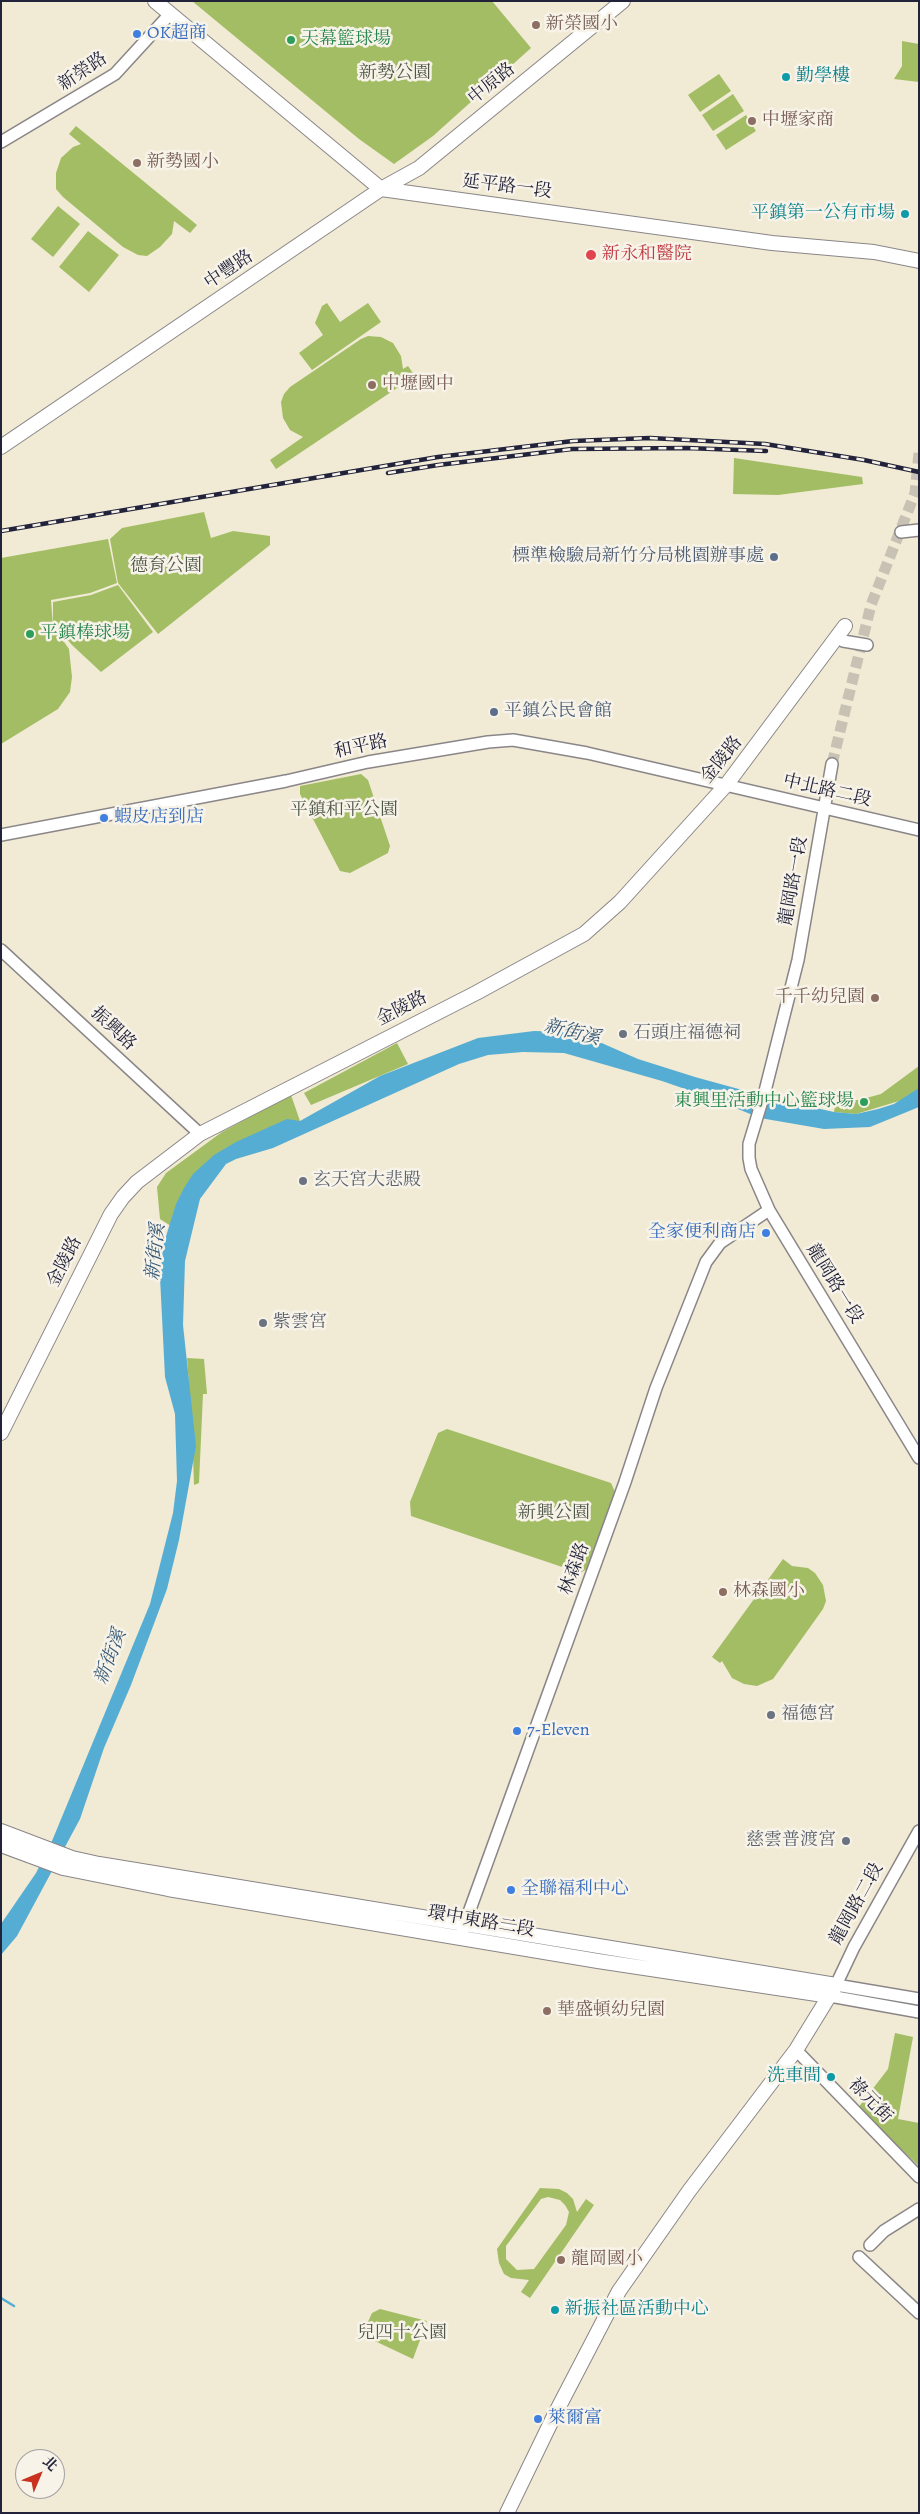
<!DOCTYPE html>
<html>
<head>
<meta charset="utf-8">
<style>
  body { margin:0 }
  #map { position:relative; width:920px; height:2514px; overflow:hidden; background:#f1ead4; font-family:Alegreya,"Noto Serif TC",serif }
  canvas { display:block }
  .frame { position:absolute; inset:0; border:2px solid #22223b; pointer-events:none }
  .north { position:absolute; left:15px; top:2449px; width:50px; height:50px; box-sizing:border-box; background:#f7f3e8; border:1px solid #a29fa3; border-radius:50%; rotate:45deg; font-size:14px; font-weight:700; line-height:20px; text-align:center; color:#22223b }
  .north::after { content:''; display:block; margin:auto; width:18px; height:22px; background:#c8321e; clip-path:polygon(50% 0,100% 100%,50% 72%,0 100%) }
</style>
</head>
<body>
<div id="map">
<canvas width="920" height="2514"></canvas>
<div class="frame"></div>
<div class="north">北</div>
</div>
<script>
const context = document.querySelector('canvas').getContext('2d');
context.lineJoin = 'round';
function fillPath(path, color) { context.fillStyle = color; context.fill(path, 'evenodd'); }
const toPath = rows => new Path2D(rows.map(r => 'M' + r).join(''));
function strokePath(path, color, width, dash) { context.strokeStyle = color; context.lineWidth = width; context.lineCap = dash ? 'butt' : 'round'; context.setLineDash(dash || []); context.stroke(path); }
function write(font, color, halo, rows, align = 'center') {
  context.font = font + ' Alegreya,"Noto Serif TC",serif'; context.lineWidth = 5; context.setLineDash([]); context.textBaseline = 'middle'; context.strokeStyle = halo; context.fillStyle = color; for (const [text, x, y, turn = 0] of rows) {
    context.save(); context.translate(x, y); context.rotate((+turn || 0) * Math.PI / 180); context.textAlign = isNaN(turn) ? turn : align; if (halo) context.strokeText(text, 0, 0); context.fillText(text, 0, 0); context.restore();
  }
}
fillPath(toPath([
  [192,1,492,1,531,48,433,136,394,164,359,139],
  [902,41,919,44,919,82,894,79,902,66],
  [719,74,731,91,700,112,688,95],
  [733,94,744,111,713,131,702,115],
  [746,115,756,131,726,150,716,135],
  [76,126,197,225,190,233,174,221,172,234,160,247,147,256,138,255,123,247,63,197,56,189,56,173,61,158,73,147,81,144,69,134],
  [58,206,80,224,53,257,31,239],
  [88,231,119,255,89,292,59,267],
  [327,303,340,322,368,303,381,322,312,370,299,353,323,335,315,323,322,306],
  [368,336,381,337,393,343,401,356,403,369,408,366,415,376,276,469,270,460,303,437,290,430,283,418,281,402,284,394,290,387,361,339],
  [734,458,862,477,863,484,778,495,733,494],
  [204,512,211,538,233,531,270,536,270,545,158,634,118,583,110,539,122,528],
  [108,539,117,583,90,593,51,600,53,626,69,649,72,677,70,692,58,709,1,744,1,558],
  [118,585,153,632,101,672,72,645,53,623,53,602,91,595],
  [361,774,368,780,390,846,388,853,350,873,340,871,300,794,300,786],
  [397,1043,408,1064,311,1105,304,1093],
  [919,1066,919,1095,856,1114,834,1112,836,1100,859,1100,881,1094],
  [291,1095,300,1121,235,1147,174,1228,160,1219,157,1187,166,1173,222,1132],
  [187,1358,204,1359,207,1394,203,1394,199,1483,194,1485,192,1424],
  [447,1429,611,1483,615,1492,587,1569,580,1573,411,1516,410,1502,438,1433],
  [783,1559,792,1566,808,1568,815,1573,823,1585,826,1601,823,1609,773,1679,757,1686,744,1684,732,1678,722,1661,720,1663,712,1657],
  [895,2033,913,2037,898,2119,919,2123,919,2166,858,2108,888,2069],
  [540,2188,559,2189,567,2193,573,2199,577,2212,586,2199,594,2205,530,2298,521,2292,529,2280,511,2278,504,2274,499,2263,497,2249],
  [548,2197,560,2200,565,2205,569,2212,566,2225,534,2269,517,2270,506,2259,506,2246,541,2199],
  [380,2309,427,2321,413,2359,362,2335,372,2313]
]), '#a3bd64');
fillPath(toPath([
  [534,1031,570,1032,588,1037,638,1059,695,1077,775,1099,834,1112,856,1114,878,1109,894,1104,919,1088,919,1107,870,1127,824,1129,760,1118,711,1098,662,1081,564,1053,523,1052,488,1055,459,1064,273,1148,236,1159,226,1164,200,1199,185,1261,183,1325,196,1446,179,1540,167,1589,131,1685,104,1748,80,1819,17,1936,1,1955,1,1924,36,1873,52,1841,150,1604,173,1513,177,1481,175,1414,165,1377,160,1277,163,1246,176,1204,184,1188,193,1174,214,1155,236,1142,287,1119,300,1121,380,1076,478,1038]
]), '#56add3');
strokePath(toPath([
  [1,2298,14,2306]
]), '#56add3', 2.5);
strokePath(toPath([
  [832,764,871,605,915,493,919,453]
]), '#c8c2b5', 11, [11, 5.5]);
const minor = toPath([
  [1,142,115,74,170,14],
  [901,532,919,530],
  [843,641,867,645],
  [832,764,798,960,765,1091,749,1144,749,1158,751,1169,769,1210,919,1458],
  [1,835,286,781,368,762,488,742,513,740,587,753,919,830],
  [1,950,200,1134],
  [919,1831,854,1947,836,1985,919,1999],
  [460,1937,625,1482,656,1388,706,1262,720,1243,769,1210],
  [830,1996,919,2012],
  [796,2050,919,2177],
  [870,2245,884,2231,919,2209],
  [859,2257,919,2313]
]);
const major = toPath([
  [155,1,381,189,772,243,874,252,919,261],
  [1,447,381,189,419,168,623,1],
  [1,1433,111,1214,123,1197,137,1182,200,1134,476,993,584,934,620,902,727,784,845,626],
  [1,1831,72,1858,99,1864,836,1985,796,2050,689,2191,619,2291,554,2416,507,2513],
  [1,1845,63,1868,168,1889,598,1961,830,1996]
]);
strokePath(minor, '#8a8688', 14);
strokePath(major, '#8a8688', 16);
strokePath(minor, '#fff', 11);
strokePath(major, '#fff', 14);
const rail = toPath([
  [388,473,438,465,572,449,687,448,766,451],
  [1,531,438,457,573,441,650,438,765,444,864,460,919,472]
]);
strokePath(rail, '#22223b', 4.5);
strokePath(rail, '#f7f3e8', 2.5, [8]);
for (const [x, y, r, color] of [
  [536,25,5,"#8d6e63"],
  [137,34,5,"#3f7fe0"],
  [291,40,5,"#2e9e5b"],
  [786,77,5,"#0f9aa8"],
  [752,121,5,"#8d6e63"],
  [137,163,5,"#8d6e63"],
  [905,214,5,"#0f9aa8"],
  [591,255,6,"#e0444e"],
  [372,385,5,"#8d6e63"],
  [774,557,5,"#5c6f8a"],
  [30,634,5,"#2e9e5b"],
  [494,712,5,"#5c6f8a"],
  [104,818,5,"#3f7fe0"],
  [875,998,5,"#8d6e63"],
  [623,1034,5,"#6b7280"],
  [864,1102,5,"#2e9e5b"],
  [303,1181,5,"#6b7280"],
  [766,1233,5,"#3f7fe0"],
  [263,1323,5,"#6b7280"],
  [723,1592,5,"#8d6e63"],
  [771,1715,5,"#6b7280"],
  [517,1731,5,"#3f7fe0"],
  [846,1841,5,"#6b7280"],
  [511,1890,5,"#3f7fe0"],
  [547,2011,5,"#8d6e63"],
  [831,2077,5,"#0f9aa8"],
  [561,2260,5,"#8d6e63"],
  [555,2310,5,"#0f9aa8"],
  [538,2419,5,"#3f7fe0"]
]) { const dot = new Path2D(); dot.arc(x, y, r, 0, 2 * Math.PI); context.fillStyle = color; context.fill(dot); strokePath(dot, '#f7f3e8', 2); }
write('18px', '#785e54', '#f7f3e8', [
  ["新榮國小",546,25],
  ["中壢家商",762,121],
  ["新勢國小",147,163],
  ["中壢國中",382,385],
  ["千千幼兒園",865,998,"right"],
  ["林森國小",733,1592],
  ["華盛頓幼兒園",557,2011],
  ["龍岡國小",571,2260]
], 'left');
write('18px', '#366cbe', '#f7f3e8', [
  ["OK超商",147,34],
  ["蝦皮店到店",114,818],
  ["全家便利商店",756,1233,"right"],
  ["7-Eleven",527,1731],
  ["全聯福利中心",521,1890],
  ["萊爾富",548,2419]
], 'left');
write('18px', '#27864d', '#f7f3e8', [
  ["天幕籃球場",301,40],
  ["平鎮棒球場",40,634],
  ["東興里活動中心籃球場",854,1102,"right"]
], 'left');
write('18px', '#22223b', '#f7f3e8', [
  ["新榮路",83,72,-34],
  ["中原路",492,84,-39],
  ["延平路一段",507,187,7],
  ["中豐路",229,270,-34],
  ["和平路",361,747,-12],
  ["金陵路",722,760,-51],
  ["中北路二段",827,791,13],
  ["龍岡路一段",794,881,-80],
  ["金陵路",402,1009,-27],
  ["振興路",113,1029,43],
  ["金陵路",65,1262,-63],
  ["龍岡路一段",834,1284,58],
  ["林森路",575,1569,-70],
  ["龍岡路二段",857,1904,-61],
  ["環中東路二段",481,1922,10],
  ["祿元街",870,2101,46]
]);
write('18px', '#4f5849', '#f7f3e8', [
  ["新勢公園",395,74],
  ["德育公園",166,567],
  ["平鎮和平公園",344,811],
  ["新興公園",554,1514],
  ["兒四十公園",402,2334]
]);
write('18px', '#0d838f', '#f7f3e8', [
  ["勤學樓",796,77],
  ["平鎮第一公有市場",895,214,"right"],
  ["洗車間",821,2077,"right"],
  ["新振社區活動中心",565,2310]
], 'left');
write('18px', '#be3a42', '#f7f3e8', [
  ["新永和醫院",602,255]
], 'left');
write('18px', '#4e5e75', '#f7f3e8', [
  ["標準檢驗局新竹分局桃園辦事處",764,557],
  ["平鎮公民會館",504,712,"left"]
], 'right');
write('18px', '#5b616d', '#f7f3e8', [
  ["石頭庄福德祠",633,1034],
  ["玄天宮大悲殿",313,1181],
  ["紫雲宮",273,1323],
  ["福德宮",781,1715],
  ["慈雲普渡宮",836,1841,"right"]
], 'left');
write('italic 19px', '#375a78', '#f7f3e8', [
  ["新街溪",572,1033,14],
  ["新街溪",156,1252,-84],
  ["新街溪",111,1657,-69]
]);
</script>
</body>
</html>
